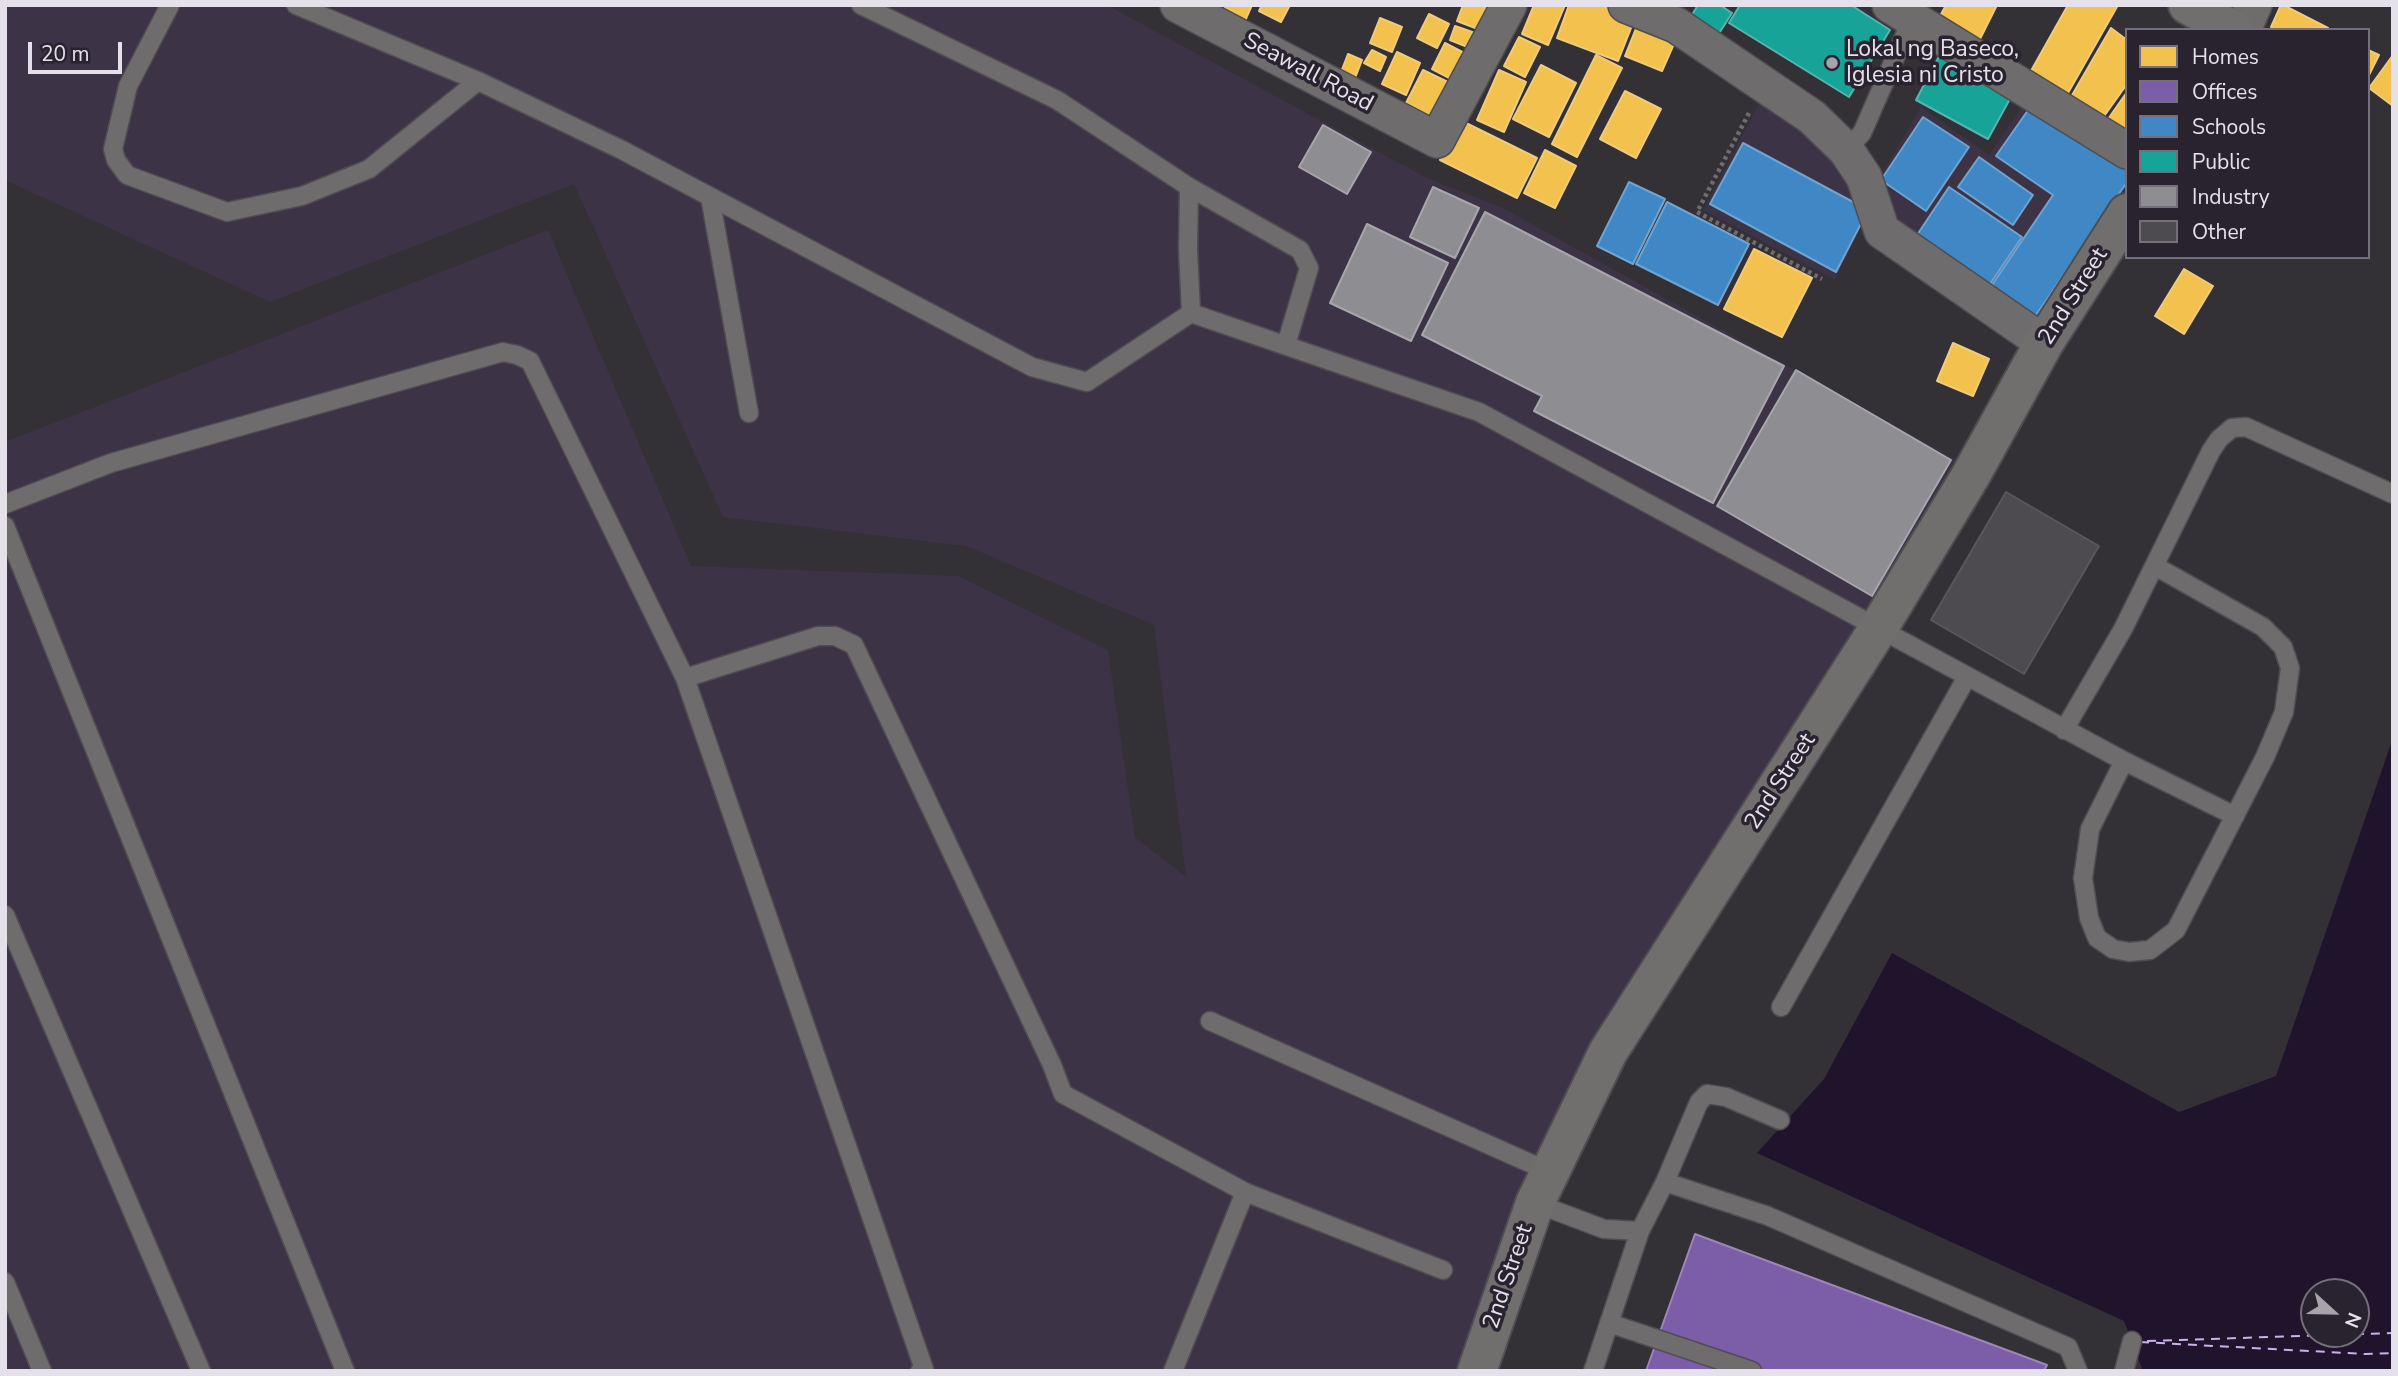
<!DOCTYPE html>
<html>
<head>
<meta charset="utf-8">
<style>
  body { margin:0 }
  #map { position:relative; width:2398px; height:1376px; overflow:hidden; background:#333036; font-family:"Nunito Sans",sans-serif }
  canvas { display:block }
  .frame { position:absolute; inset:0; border:7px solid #e5e1ea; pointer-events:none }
  .legend { position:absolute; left:2125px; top:28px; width:245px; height:231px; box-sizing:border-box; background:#292330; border:2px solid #746f7a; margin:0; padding:9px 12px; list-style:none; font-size:21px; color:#e5e1ea }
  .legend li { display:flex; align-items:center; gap:14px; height:35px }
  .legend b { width:35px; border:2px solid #746f7a }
  .north { position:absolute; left:2300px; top:1278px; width:70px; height:70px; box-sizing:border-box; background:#292330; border:2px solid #746f7a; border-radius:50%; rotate:112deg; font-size:19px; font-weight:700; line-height:28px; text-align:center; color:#e5e1ea }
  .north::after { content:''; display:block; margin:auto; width:24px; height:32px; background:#a7a3ab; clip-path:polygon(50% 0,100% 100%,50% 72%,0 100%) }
  .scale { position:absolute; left:28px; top:42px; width:94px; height:32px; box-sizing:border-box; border:4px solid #e5e1ea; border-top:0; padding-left:9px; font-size:21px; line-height:24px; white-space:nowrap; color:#e5e1ea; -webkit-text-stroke:5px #292330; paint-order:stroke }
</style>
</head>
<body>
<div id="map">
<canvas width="2398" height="1376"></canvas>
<div class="frame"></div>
<ul class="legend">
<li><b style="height:19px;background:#f2c14e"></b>Homes</li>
<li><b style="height:19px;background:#7b5ea7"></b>Offices</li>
<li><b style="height:19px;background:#3f88c5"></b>Schools</li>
<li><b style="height:19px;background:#17a398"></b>Public</li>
<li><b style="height:19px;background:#8d8d92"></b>Industry</li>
<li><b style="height:19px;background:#4e4b50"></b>Other</li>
</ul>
<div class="north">N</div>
<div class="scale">20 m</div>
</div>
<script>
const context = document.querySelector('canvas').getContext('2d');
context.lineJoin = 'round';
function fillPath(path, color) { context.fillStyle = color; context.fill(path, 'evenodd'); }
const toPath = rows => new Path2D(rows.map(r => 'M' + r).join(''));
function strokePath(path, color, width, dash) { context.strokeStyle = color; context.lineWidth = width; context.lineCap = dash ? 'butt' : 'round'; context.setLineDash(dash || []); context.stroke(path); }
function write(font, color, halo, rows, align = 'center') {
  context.font = font + ' "Nunito Sans",sans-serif'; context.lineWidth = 7; context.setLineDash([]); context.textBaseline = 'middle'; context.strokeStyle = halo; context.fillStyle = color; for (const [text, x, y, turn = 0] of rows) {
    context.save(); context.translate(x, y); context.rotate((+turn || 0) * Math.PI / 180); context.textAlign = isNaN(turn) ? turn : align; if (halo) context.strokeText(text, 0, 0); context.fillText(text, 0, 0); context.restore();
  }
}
fillPath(toPath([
  [5,5,1107,5,1429,179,1501,207,1955,459,1873,602,1581,1075,1461,1371,5,1371,5,442,548,230,691,566,958,576,1108,650,1135,837,1186,877,1154,625,966,546,723,517,574,184,270,302,5,180],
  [1762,98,1826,152,1869,210,1835,280,1703,210],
  [2027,99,2127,160,2127,191,2032,327,1910,237,1877,182,1921,107,1989,155]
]), '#3c3346');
fillPath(toPath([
  [2393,738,2393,1371,2143,1371,2124,1321,1757,1153,1824,1079,1892,953,2179,1112,2276,1076],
  [2314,1292,2356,1292,2356,1334,2314,1334]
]), '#20132c');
const homes = toPath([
  [1226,5,1252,5,1244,23,1223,13,1226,5],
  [1262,5,1290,5,1281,22,1259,11,1262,5],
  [1463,5,1478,5,1495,12,1488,33,1457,21,1463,5],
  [1534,5,1565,5,1548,45,1522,34,1534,5],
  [1569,5,1617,5,1637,13,1618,61,1557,38,1569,5],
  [1946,5,1997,5,1980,39,1939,18,1946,5],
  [2068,5,2118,5,2064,100,2027,78,2068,5],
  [2281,5,2283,5,2328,28,2276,30,2271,27,2281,5],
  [1429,14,1449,24,1437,48,1417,38,1429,14],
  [1380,18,1402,27,1392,52,1370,43,1380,18],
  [1639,21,1677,37,1662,71,1625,56,1639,21],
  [1455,26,1481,35,1475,50,1450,40,1455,26],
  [2111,28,2127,40,2127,84,2102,119,2071,97,2111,28],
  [1519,37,1540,47,1525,77,1504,66,1519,37],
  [1445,43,1470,56,1457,82,1432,69,1445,43],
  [1372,50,1386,57,1380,71,1364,63,1372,50],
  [2368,50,2379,55,2368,77,2368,50],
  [1397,52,1420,63,1406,95,1382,84,1397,52],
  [1348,54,1362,60,1350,91,1336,85,1348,54],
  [1596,55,1622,68,1577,157,1552,144,1596,55],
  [2393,55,2393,106,2369,88,2393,55],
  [1541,65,1576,83,1549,137,1513,119,1541,65],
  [1423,70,1454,85,1436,119,1406,103,1423,70],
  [1499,70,1526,82,1504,132,1477,120,1499,70],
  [1625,91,1661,109,1636,158,1600,139,1625,91],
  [2127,92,2127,137,2106,122,2127,92],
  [1460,120,1537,158,1517,198,1440,160,1460,120],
  [1545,150,1576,166,1555,208,1524,193,1545,150],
  [1754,249,1812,278,1782,337,1724,309,1754,249],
  [2184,269,2213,286,2184,334,2155,316,2184,269],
  [1953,343,1989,359,1973,396,1937,381,1953,343]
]);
fillPath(homes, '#f2c14e');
strokePath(homes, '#eecb7d', 2);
const offices = toPath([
  [1695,1234,2047,1365,2044,1371,1646,1371,1695,1234]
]);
fillPath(offices, '#7b5ea7');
strokePath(offices, '#9b85bb', 2);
const schools = toPath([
  [2033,103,2127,167,2127,182,2034,318,1990,288,2053,195,1996,156,2033,103],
  [1923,117,1969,147,1926,211,1881,180,1923,117],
  [1743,143,1868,210,1836,272,1710,204,1743,143],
  [1979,157,2033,195,2013,225,1958,187,1979,157],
  [1629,182,1665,199,1633,264,1597,246,1629,182],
  [1949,187,2022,237,1988,287,1915,238,1949,187],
  [1667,202,1749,244,1718,305,1636,264,1667,202]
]);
fillPath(schools, '#3f88c5');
strokePath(schools, '#71a3d0', 2);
const public = toPath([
  [1698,5,1720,5,1732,13,1718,35,1690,18,1698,5],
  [1740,5,1851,5,1890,30,1849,97,1729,23,1740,5],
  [1944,47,2017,86,1988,139,1916,100,1944,47]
]);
fillPath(public, '#17a398');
strokePath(public, '#55b6b1', 2);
const industry = toPath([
  [1323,125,1371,152,1347,194,1299,167,1323,125],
  [1433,187,1479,208,1455,258,1410,237,1433,187],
  [1485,212,1784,366,1713,503,1534,411,1542,396,1422,335,1485,212],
  [1367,224,1448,263,1411,341,1330,303,1367,224],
  [1796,370,1951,460,1872,596,1717,506,1796,370]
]);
fillPath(industry, '#8d8d92');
strokePath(industry, '#a7a6ac', 2);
strokePath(toPath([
  [2147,1341,2393,1333],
  [2140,1342,2365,1354,2393,1353]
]), '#ccb1e9', 2, [9, 7]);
const building = toPath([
  [2006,492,2099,546,2024,674,1931,620,2006,492]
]);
fillPath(building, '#4e4b50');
strokePath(building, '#5a565c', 2);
const lane = toPath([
  [170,5,128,86,113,149,116,160,127,175,227,212,302,196,369,169,478,81],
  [296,5,478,81,622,150,1032,367,1087,382,1191,313,1479,412,2124,761,2090,829,2083,878,2089,918,2097,938,2113,949,2129,952,2150,950,2176,930,2265,757,2284,712,2290,668,2283,647,2263,627,2155,566],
  [861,5,1057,100,1189,187,1188,249,1191,313],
  [1846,150,1862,133,1912,19],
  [1189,187,1300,250,1309,268,1286,345],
  [710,197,749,413],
  [5,504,111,463,503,352,517,355,530,361,685,678,818,636,835,636,854,645,1052,1065,1063,1094,1245,1192,1173,1371],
  [5,526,345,1371],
  [685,678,924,1369,920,1371],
  [2064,730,2123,629,2211,451,2219,439,2232,428,2246,427,2393,494],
  [2124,761,2235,816],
  [5,915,201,1371],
  [1781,1007,1967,677],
  [1210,1021,1550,1172],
  [1665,1182,1699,1102,1707,1094,1726,1097,1780,1120],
  [1245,1192,1443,1270],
  [1535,1203,1604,1229,1640,1231,1665,1182,1768,1216,2068,1347,2078,1371],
  [5,1282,42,1371],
  [1609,1323,1752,1371],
  [1593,1371,1640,1231],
  [2124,1371,2132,1341]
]);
const street = toPath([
  [1178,5,1437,140,1509,5],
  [1626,5,1676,25,1812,117,1846,150,1864,177,1882,231,2044,343],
  [1890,5,2127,151],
  [2243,30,2254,5]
]);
const secondary = toPath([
  [2188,5,2233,30],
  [1477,1371,1535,1203,1608,1052,1878,629,1971,475,2044,343,2127,213]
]);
strokePath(lane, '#4f4d52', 21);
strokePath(street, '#4f4d52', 38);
strokePath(secondary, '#4f4d52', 42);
strokePath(toPath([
  [1749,113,1697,212,1822,279]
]), '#6e6c6d', 4.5, [3.5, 3.5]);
strokePath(lane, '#6e6c6c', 18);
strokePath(street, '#6e6c6c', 35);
strokePath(secondary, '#716f6e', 38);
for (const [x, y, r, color] of [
  [1832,63,7,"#a7a3ab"]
]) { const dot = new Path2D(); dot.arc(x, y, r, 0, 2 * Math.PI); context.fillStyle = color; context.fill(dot); strokePath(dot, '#292330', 2.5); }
write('23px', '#e5e1ea', '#292330', [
  ["Lokal ng Baseco,",1846,50],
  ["Iglesia ni Cristo",1846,76]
], 'left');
write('23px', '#e5e1ea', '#292330', [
  ["Seawall Road",1308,73,28],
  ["2nd Street",2074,297,-58],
  ["2nd Street",1781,782,-57],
  ["2nd Street",1509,1277,-71]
]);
</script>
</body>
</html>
